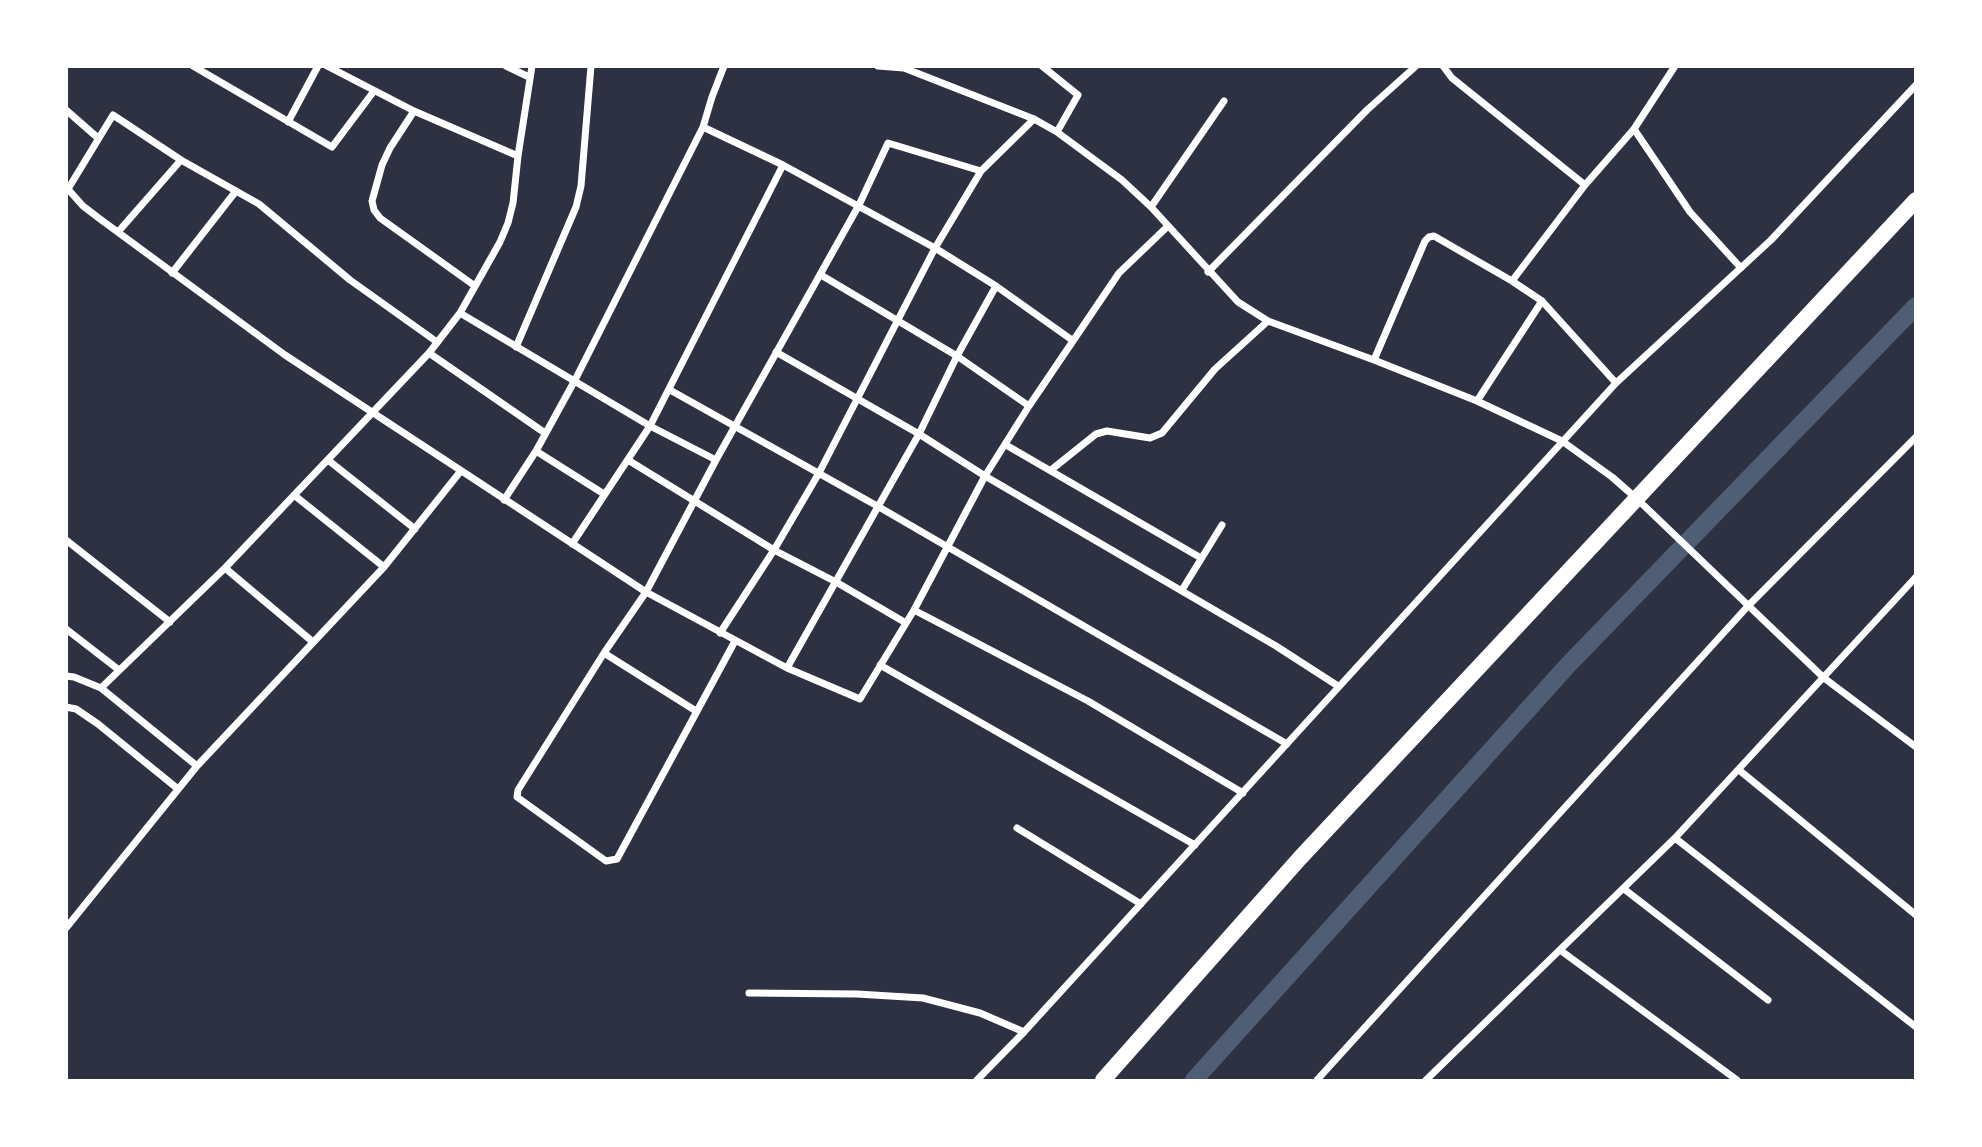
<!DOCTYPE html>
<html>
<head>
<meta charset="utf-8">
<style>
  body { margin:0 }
  #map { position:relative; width:1982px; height:1147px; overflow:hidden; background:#2d3142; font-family:"Public Sans",sans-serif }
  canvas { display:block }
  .frame { position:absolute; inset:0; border:68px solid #fff; pointer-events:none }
</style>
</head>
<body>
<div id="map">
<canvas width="1982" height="1147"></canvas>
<div class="frame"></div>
</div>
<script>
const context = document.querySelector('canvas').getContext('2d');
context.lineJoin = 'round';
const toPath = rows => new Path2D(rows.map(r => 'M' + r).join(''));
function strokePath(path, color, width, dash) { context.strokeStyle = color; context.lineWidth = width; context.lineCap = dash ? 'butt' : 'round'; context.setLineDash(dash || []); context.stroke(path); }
strokePath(toPath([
  [1194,1080,1568,665,1916,306]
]), '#4f5d75', 18);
strokePath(toPath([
  [193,66,332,147,374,91],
  [327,66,414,111,518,156],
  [506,66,529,77],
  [878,66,904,68,1034,119,1057,132,1122,180,1151,207,1238,302,1268,321,1374,360,1477,401,1562,441,1612,477,1636,498,1824,678,1916,747],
  [1042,66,1078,95,1057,132],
  [1443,66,1452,78,1585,185],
  [66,110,98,138],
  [414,111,390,148,382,165,372,201,374,210,380,218,475,286],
  [288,122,318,66],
  [703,127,783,165,935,248,996,286,1072,340],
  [1634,129,1690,212,1741,268],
  [66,187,83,206,100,219,285,355,646,592,787,668,860,699,914,610,985,476,1029,406,1119,273,1168,226],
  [68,189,113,115,181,160,259,204,350,280,437,342],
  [1151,207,1224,101],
  [118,232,181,160],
  [1208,272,1367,110,1416,66],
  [172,273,236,191],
  [821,275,957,356,1029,406],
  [1512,281,1585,185,1634,129,1675,66],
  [1542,301,1616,383],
  [460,313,650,426,716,460],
  [516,347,576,207,581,186,591,66],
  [776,352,919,434,985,476,1276,646,1338,686],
  [429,353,545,433],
  [1374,360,1425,241,1429,237,1434,236,1512,281,1542,301,1477,401],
  [670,390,879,507,1287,744],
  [1006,445,1201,558],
  [328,460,415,529],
  [628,460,774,550,836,582,906,623],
  [1051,470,1096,434,1107,431,1150,438,1162,433,1215,369,1268,321],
  [604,494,536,451,575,380,703,127,712,97,724,66],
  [294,495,384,567],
  [504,500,536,451],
  [66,540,170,622],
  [572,544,650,426,783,165],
  [225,568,313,642],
  [1182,590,1222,525],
  [914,610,1088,701,1243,793],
  [66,629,119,670],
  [720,633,774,550,819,473,935,248,981,171,1034,119],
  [735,641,617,859,606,861,517,797,518,790,604,653,646,592,716,460,859,205,888,143,981,171],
  [604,653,696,711],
  [880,665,1195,845],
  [787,668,919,434,957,356,996,286],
  [66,676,74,677,101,688,197,766],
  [101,688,225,568,429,353,460,313,500,242,508,223,513,203,518,156,532,66],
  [66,707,76,709,98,724,178,789],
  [1739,770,1916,915],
  [1017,828,1141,904],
  [1675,838,1916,1027],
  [1624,889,1768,1000],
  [66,928,197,766,384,567,460,472],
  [1560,950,1737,1080],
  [749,993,857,994,923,998,980,1013,1024,1032],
  [977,1080,1024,1032,1616,383,1771,240,1916,85],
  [1317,1080,1748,606,1916,437],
  [1426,1080,1675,838,1916,577]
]), '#fff', 7);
strokePath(toPath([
  [1103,1080,1300,858,1916,200]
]), '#fff', 16);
</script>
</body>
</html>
